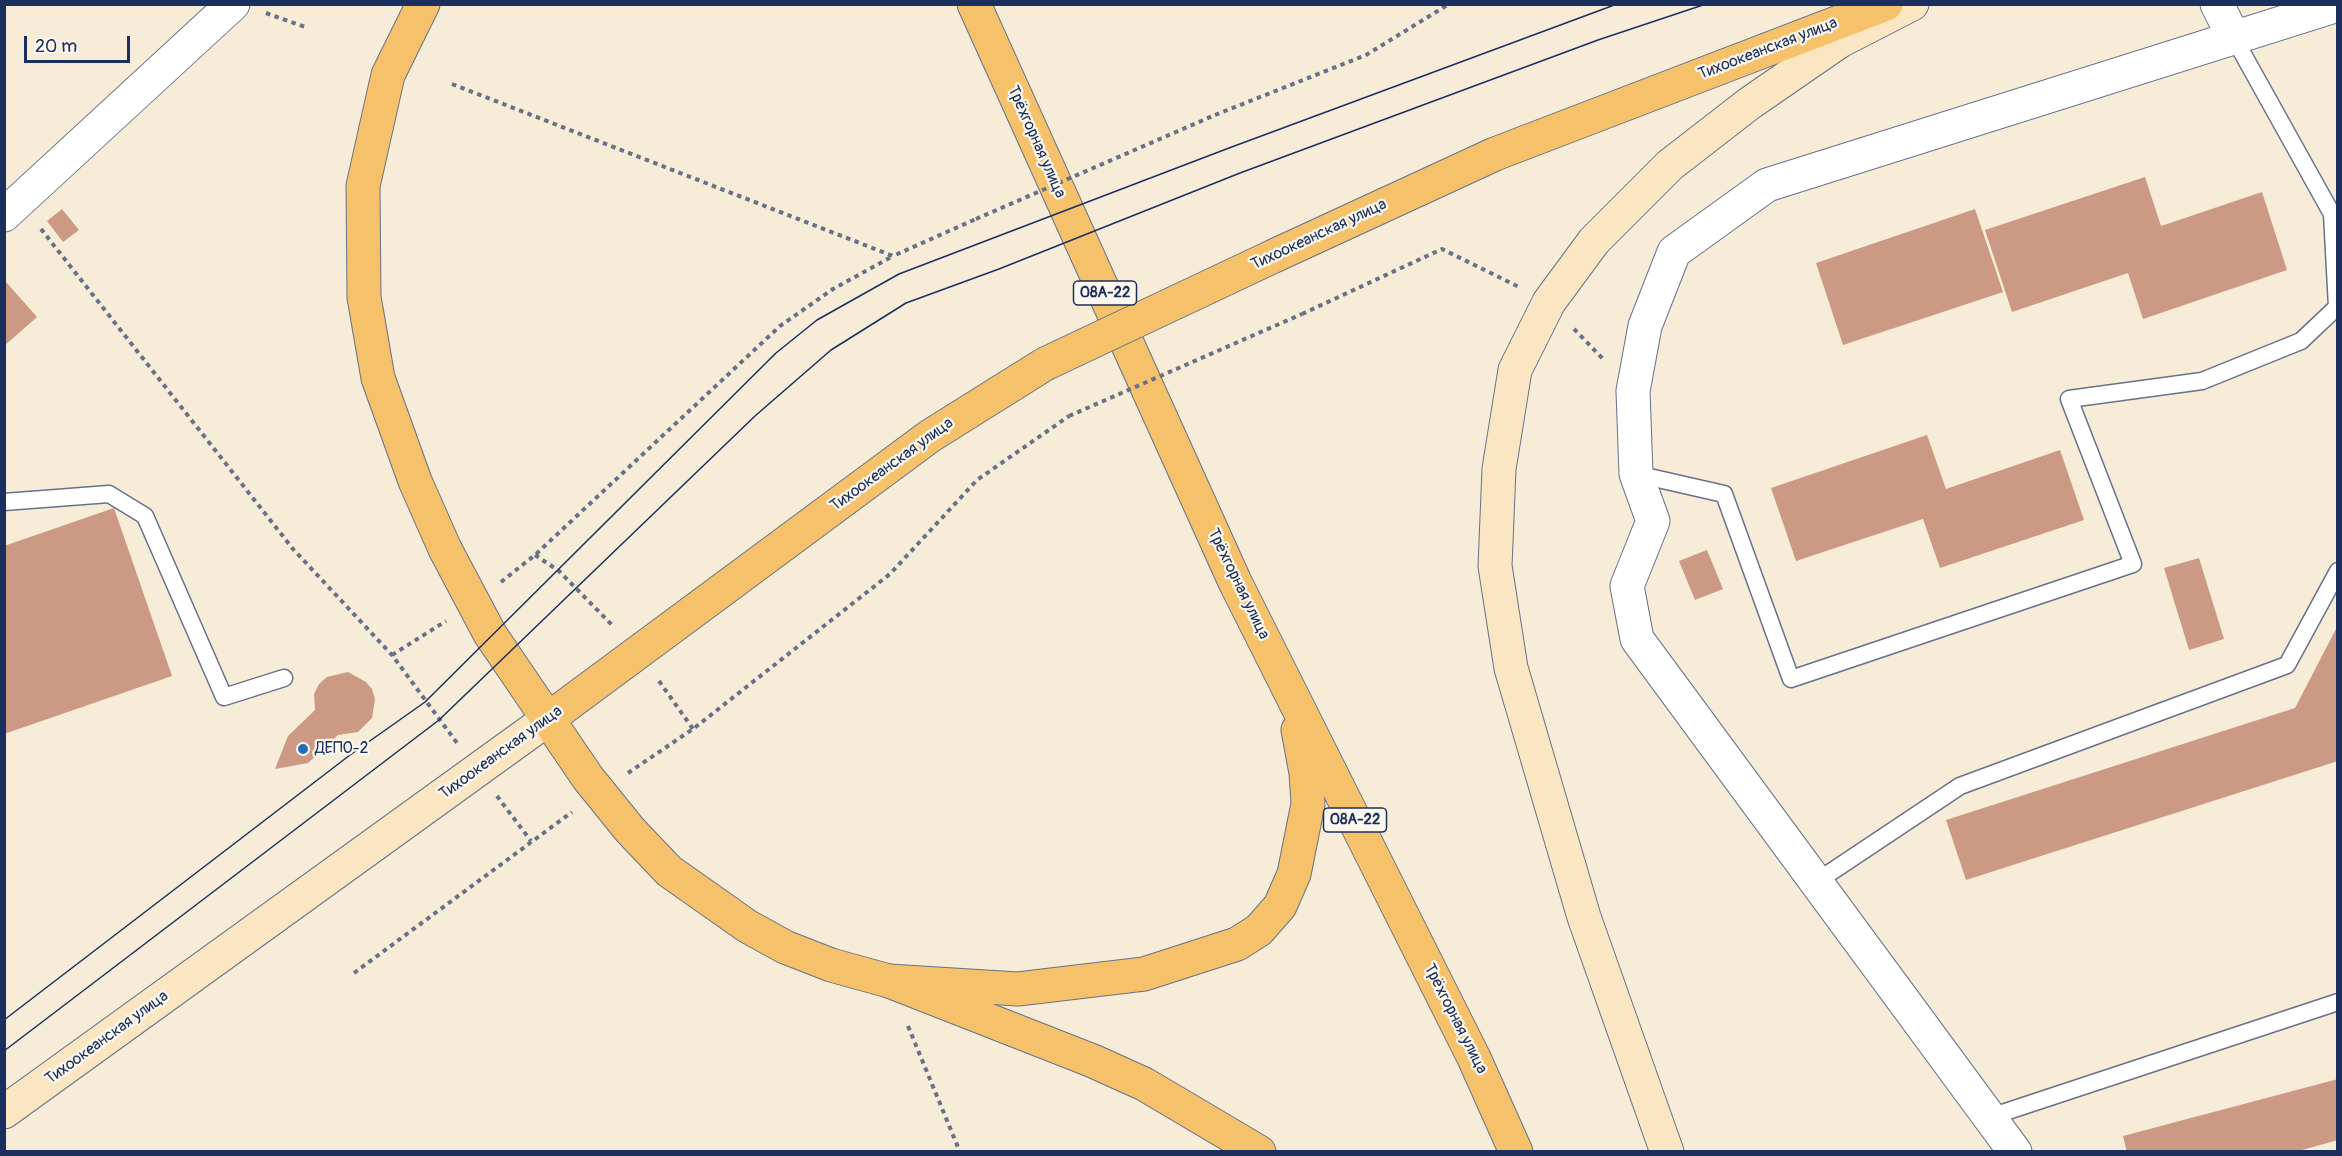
<!DOCTYPE html>
<html>
<head>
<meta charset="utf-8">
<style>
  body { margin:0 }
  #map { position:relative; width:2342px; height:1156px; overflow:hidden; background:#f6ecd7; font-family:Pangolin,sans-serif }
  canvas { display:block }
  .frame { position:absolute; inset:0; border:6px solid #1b2f5e; pointer-events:none }
  .scale { position:absolute; left:24px; top:36px; width:106px; height:27px; box-sizing:border-box; border:3px solid #1b2f5e; border-top:0; padding-left:8px; font-size:18px; line-height:21px; white-space:nowrap; color:#1b2f5e; -webkit-text-stroke:4px #fbf7ec; paint-order:stroke }
</style>
</head>
<body>
<div id="map">
<canvas width="2342" height="1156"></canvas>
<div class="frame"></div>
<div class="scale">20 m</div>
</div>
<script>
const context = document.querySelector('canvas').getContext('2d');
context.lineJoin = 'round';
function fillPath(path, color) { context.fillStyle = color; context.fill(path, 'evenodd'); }
const toPath = rows => new Path2D(rows.map(r => 'M' + r).join(''));
function strokePath(path, color, width, dash) { context.strokeStyle = color; context.lineWidth = width; context.lineCap = dash ? 'butt' : 'round'; context.setLineDash(dash || []); context.stroke(path); }
function write(font, color, halo, rows, align = 'center') {
  context.font = font + ' Pangolin,sans-serif'; context.lineWidth = 4.5; context.setLineDash([]); context.textBaseline = 'middle'; context.strokeStyle = halo; context.fillStyle = color; for (const [text, x, y, turn = 0] of rows) {
    context.save(); context.translate(x, y); context.rotate((+turn || 0) * Math.PI / 180); context.textAlign = isNaN(turn) ? turn : align; if (halo) context.strokeText(text, 0, 0); context.fillText(text, 0, 0); context.restore();
  }
}
fillPath(toPath([
  [2145,177,2161,226,2262,192,2287,270,2143,319,2128,273,2012,312,1985,230],
  [62,209,79,230,63,242,47,221],
  [1975,209,2003,292,1843,345,1816,263],
  [6,282,37,317,4,346,4,283],
  [1927,435,1946,489,2060,450,2084,520,1940,568,1923,519,1796,561,1771,488],
  [114,508,172,676,4,734,4,546],
  [1707,550,1723,589,1695,600,1679,561],
  [2199,558,2224,639,2189,650,2164,568],
  [2338,625,2338,761,1966,880,1946,820,2295,708],
  [348,672,366,682,372,689,375,699,372,718,358,732,338,735,308,763,275,769,288,736,315,710,314,694,319,684,327,677],
  [2338,1079,2338,1140,2295,1152,2127,1152,2123,1136]
]), '#cc9985');
const service = toPath([
  [1636,474,1724,494,1791,679,2133,564,2069,399,2202,381,2301,341,2337,307,2332,214,2234,38],
  [4,502,109,494,145,516,224,697,284,678],
  [1816,882,1960,786,2287,665,2338,571],
  [1990,1117,2338,1002]
]);
const minor = toPath([
  [2217,4,2234,38],
  [4,215,233,4],
  [2015,1152,1637,639,1627,586,1653,521,1636,474,1633,391,1645,326,1674,252,1767,185,2338,5]
]);
const secondary = toPath([
  [4,1112,548,719],
  [1667,1152,1584,917,1511,668,1495,566,1499,469,1515,370,1549,302,1594,241,1670,165,1750,103,1840,41,1912,4]
]);
const primary = toPath([
  [423,4,388,75,363,186,364,297,378,378,415,481,445,549,490,634,588,778,630,830,669,871,747,926,785,947,831,965,889,981,1093,1061,1144,1084,1259,1152],
  [1276,255,1495,154,1886,4],
  [548,719,930,436,1045,364]
]);
const trunk = toPath([
  [974,4,1235,582,1474,1058,1516,1152],
  [889,981,1018,989,1144,974,1237,944,1259,930,1280,906,1294,874,1308,804,1306,773,1298,730]
]);
strokePath(service, '#687188', 19);
strokePath(minor, '#687188', 35);
strokePath(secondary, '#687188', 35);
strokePath(primary, '#687188', 35);
strokePath(trunk, '#687188', 35);
strokePath(toPath([
  [266,13,305,27],
  [452,84,893,256,976,219],
  [1215,115,1366,55,1449,4],
  [41,229,293,549,392,655,457,743],
  [1302,314,1442,249,1519,287],
  [1574,329,1604,360],
  [535,555,559,571,614,627],
  [501,582,535,555,780,326,833,289,893,256],
  [392,655,446,621],
  [659,681,693,729],
  [628,773,693,729,890,574,977,480,1069,416],
  [497,796,531,841],
  [354,973,572,812],
  [908,1026,960,1152]
]), '#687188', 4, [4.5, 4.5]);
strokePath(service, '#fff', 16);
strokePath(minor, '#fff', 33);
strokePath(secondary, '#fbe6c4', 33);
strokePath(primary, '#f6c16b', 33);
strokePath(trunk, '#f6c16b', 33);
strokePath(toPath([
  [4,1020,350,755,425,702,776,353,817,320,899,274,1229,148,1617,4],
  [4,1051,439,720,755,416,831,350,906,303,999,269,1240,173,1598,40,1706,4]
]), '#1b2f5e', 1.5);
const primaryBridge = toPath([
  [1045,364,1276,255]
]);
strokePath(primaryBridge, '#687188', 35, []);
strokePath(toPath([
  [976,219,1215,115],
  [1069,416,1302,314]
]), '#687188', 4, [4.5, 4.5]);
strokePath(primaryBridge, '#f6c16b', 33);
for (const [x, y, r, color] of [
  [303,749,6,"#1f6fb2"]
]) { const dot = new Path2D(); dot.arc(x, y, r, 0, 2 * Math.PI); context.fillStyle = color; context.fill(dot); strokePath(dot, '#fbf7ec', 2); }
for (const [x, y, w] of [
  [1105,293,63],
  [1355,820,63]
]) { const box = new Path2D(); box.roundRect(x - w / 2, y - 12, w, 24, 4.5); context.fillStyle = '#fbf7ec'; context.fill(box); strokePath(box, '#1b2f5e', 1.5); }
write('bold 15px', '#1b2f5e', null, [
  ["08А-22",1105,293],
  ["08А-22",1355,820]
]);
write('16px', '#1b2f5e', '#fbf7ec', [
  ["Тихоокеанская улица",1768,49,-21],
  ["Трёхгорная улица",1036,142,66],
  ["Тихоокеанская улица",1319,235,-25],
  ["Тихоокеанская улица",892,465,-36],
  ["Трёхгорная улица",1238,584,64],
  ["Тихоокеанская улица",501,753,-36],
  ["Трёхгорная улица",1455,1019,63],
  ["Тихоокеанская улица",107,1038,-36]
]);
write('16px', '#1b2f5e', '#fbf7ec', [
  ["ДЕПО-2",315,749]
], 'left');
</script>
</body>
</html>
